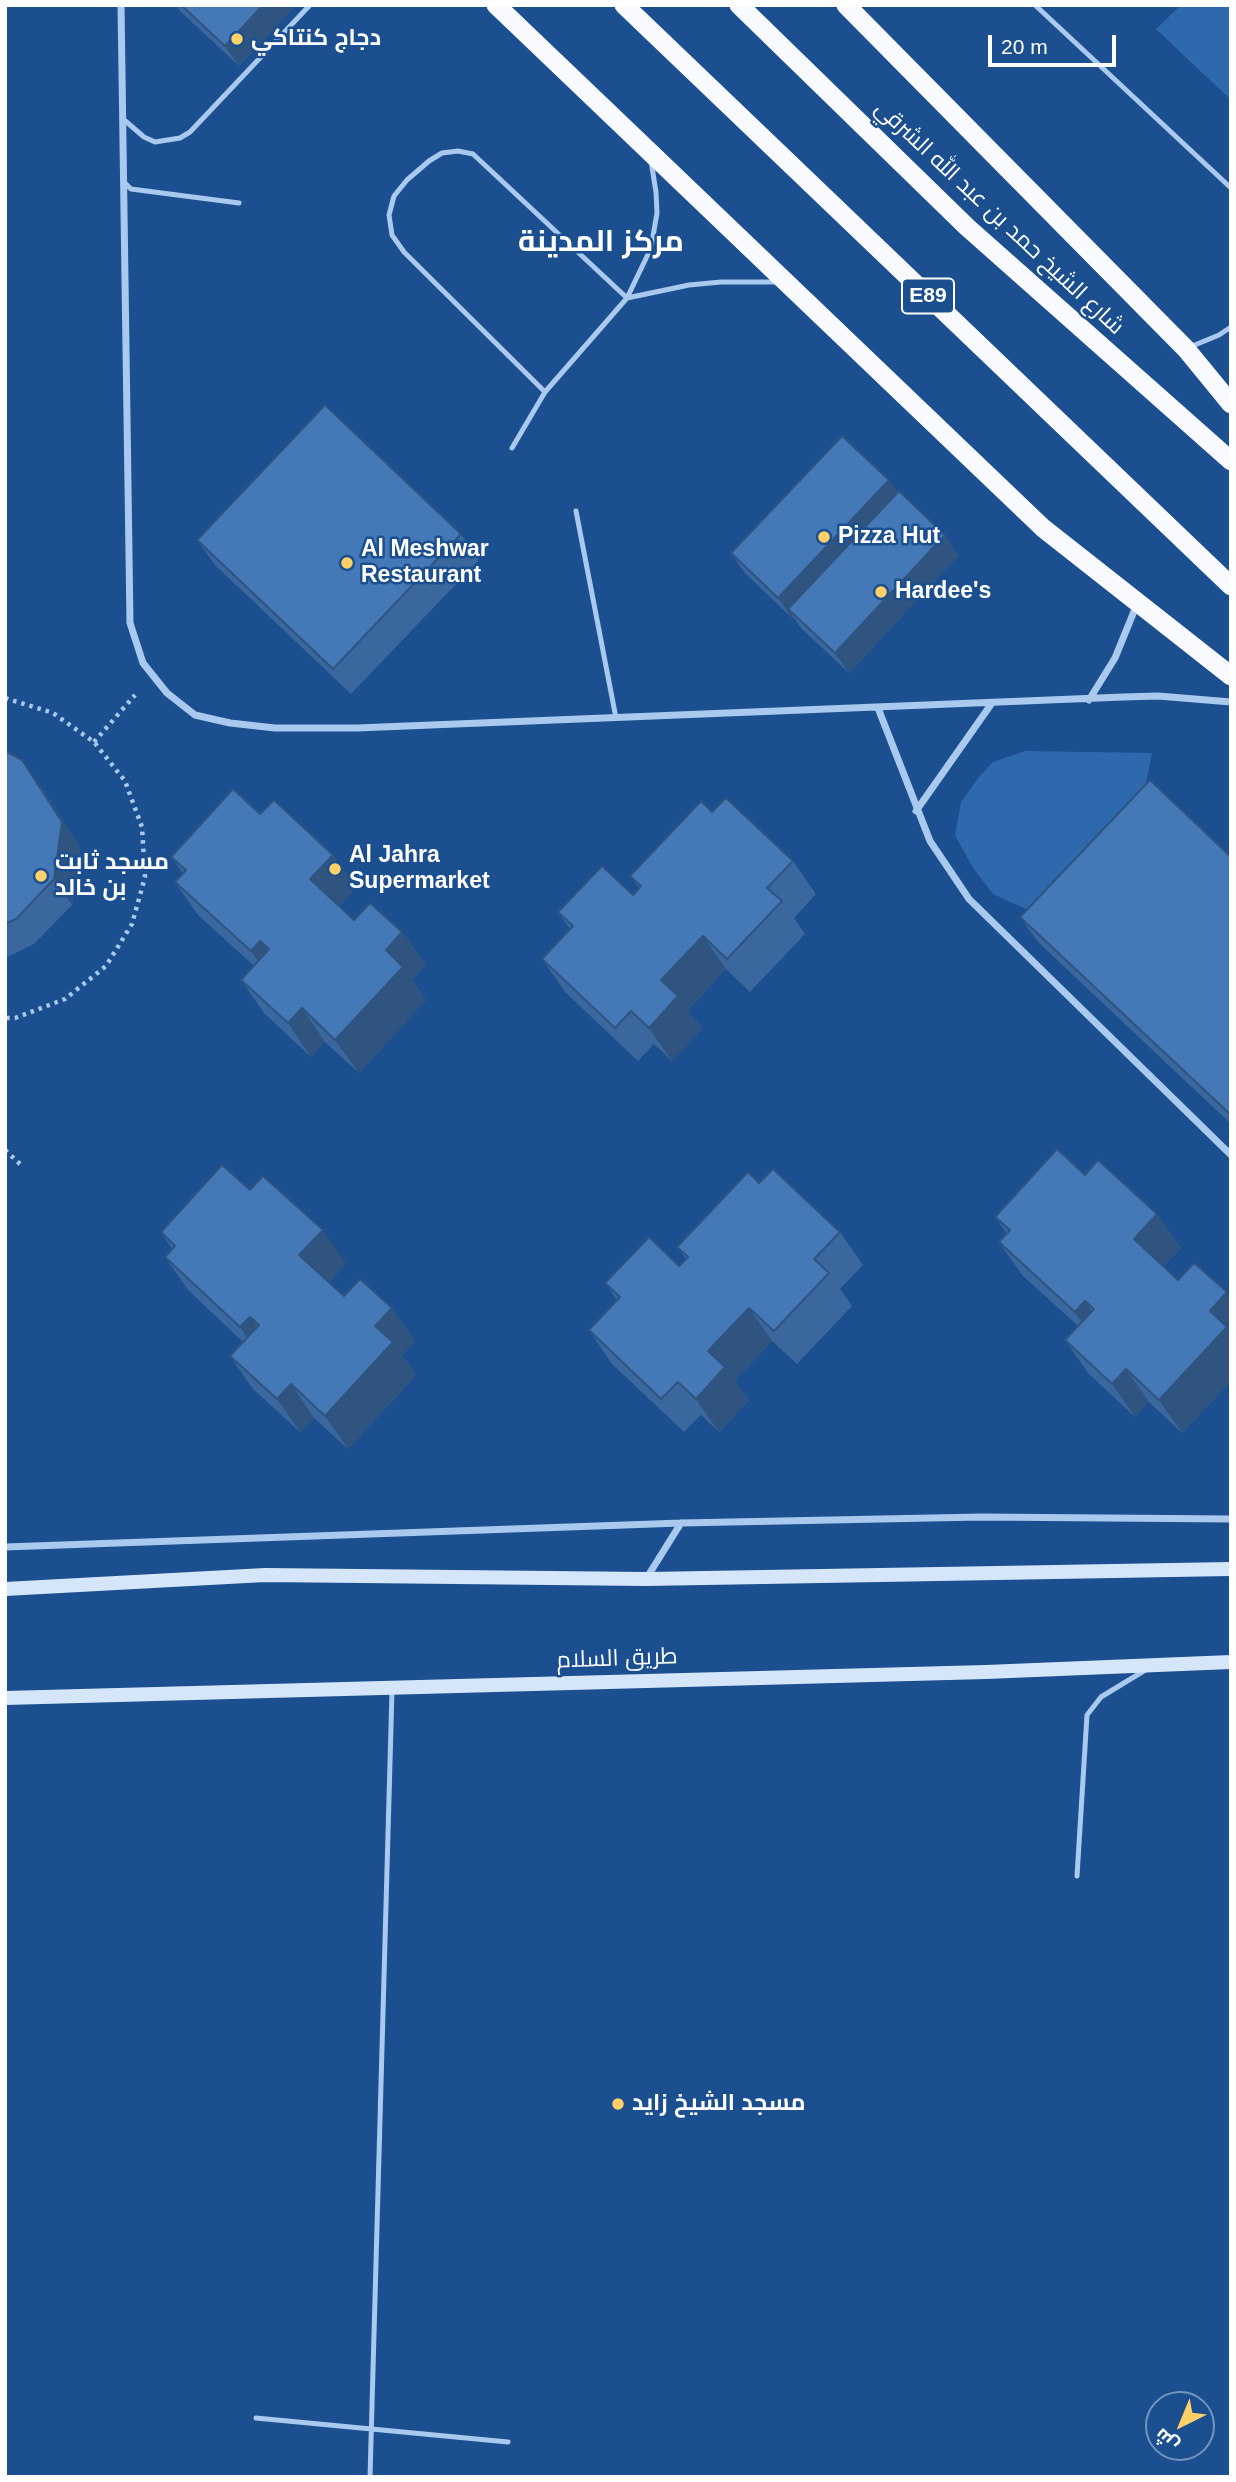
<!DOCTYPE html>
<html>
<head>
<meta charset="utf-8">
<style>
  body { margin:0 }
  #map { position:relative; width:1236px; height:2482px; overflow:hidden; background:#1b4f8f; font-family:Arial,Cairo,sans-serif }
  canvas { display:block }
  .frame { position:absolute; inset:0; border:7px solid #fff; pointer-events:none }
  .north { position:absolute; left:1145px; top:2391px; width:70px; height:70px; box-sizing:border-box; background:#1b4f8f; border:2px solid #7695bc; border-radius:50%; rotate:223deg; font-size:19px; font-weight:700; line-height:28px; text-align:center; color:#fff }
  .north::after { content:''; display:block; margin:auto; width:24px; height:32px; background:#ffd166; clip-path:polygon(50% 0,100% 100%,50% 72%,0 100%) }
  .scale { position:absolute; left:988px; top:35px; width:128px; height:32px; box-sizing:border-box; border:4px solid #fff; border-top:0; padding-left:9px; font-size:21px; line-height:24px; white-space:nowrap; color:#fff; -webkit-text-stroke:5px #1b4f8f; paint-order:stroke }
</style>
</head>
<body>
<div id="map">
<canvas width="1236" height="2482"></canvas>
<div class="frame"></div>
<div class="north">ش</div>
<div class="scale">20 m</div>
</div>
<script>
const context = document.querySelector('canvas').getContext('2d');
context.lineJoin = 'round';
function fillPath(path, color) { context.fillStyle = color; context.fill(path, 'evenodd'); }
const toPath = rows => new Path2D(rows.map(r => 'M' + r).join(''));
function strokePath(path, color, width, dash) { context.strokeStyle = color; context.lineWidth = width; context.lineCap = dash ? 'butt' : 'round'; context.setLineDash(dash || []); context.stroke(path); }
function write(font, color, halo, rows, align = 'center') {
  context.font = font + ' Arial,Cairo,sans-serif'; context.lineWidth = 5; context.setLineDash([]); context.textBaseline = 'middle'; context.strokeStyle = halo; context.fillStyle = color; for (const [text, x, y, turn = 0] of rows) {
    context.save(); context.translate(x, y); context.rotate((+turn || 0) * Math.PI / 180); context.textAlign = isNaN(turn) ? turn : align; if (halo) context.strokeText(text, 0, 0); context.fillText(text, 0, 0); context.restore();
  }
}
fillPath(toPath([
  [1181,5,1231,5,1231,100,1156,29],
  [1025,751,1152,753,1138,825,1028,910,993,894,973,868,955,835,961,802,979,777,993,762]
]), '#2e69ad');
strokePath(toPath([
  [5,698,53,713,94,742,125,781,142,827,145,877,132,924,106,966,65,999,15,1018,5,1018],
  [94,742,135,695],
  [5,1150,20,1164]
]), '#a9c9ee', 4.5, [3.5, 5]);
strokePath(toPath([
  [1035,5,1231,188],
  [123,119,144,137,155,142,180,138,190,132,310,5],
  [123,181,131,189,239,203],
  [627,298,689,285,721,282,776,282],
  [1190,347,1219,335,1231,327],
  [545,392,404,252,392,235,389,215,394,196,407,180,429,161,442,153,458,151,473,154,627,298],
  [512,448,545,392,627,298,651,248,657,213,656,192,651,161],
  [576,511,616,718],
  [1077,1876,1087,1715,1101,1697,1147,1669],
  [256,2418,508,2442],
  [370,2477,392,1691]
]), '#a9c9ee', 5);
strokePath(toPath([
  [121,5,130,623,143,663,167,693,195,715,230,723,275,728,357,728,1123,697,1158,696,1231,702],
  [1089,700,1115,658,1137,604],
  [878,708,930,841,969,899,1231,1155],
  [916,811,992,703],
  [5,1547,681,1523,981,1517,1231,1519],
  [646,1579,681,1523]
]), '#a9c9ee', 7);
strokePath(toPath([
  [5,1589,265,1575,646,1579,1231,1569],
  [5,1698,986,1672,1231,1662]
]), '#d6e6fa', 14);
strokePath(toPath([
  [496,5,1043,528,1231,676],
  [624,5,1231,586],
  [739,5,967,227,1231,461],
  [846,5,1186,349,1231,404]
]), '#f8faff', 19);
fillPath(toPath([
  [176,5,296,5,239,66,180,11],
  [898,492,959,555,849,673,802,629,793,617,792,618,745,573,731,553],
  [461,534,479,560,351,694,215,565,197,540],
  [5,751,22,760,40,785,80,847,72,905,34,944,5,958],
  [260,814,333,855,356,888,339,906,354,920,402,932,426,965,412,980,426,1000,359,1073,325,1042,311,1057,264,1013,241,980,254,966,198,915,175,882,183,873,171,857],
  [1231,857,1231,1124,1038,942,1020,917],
  [793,861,816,894,794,918,805,934,750,992,726,969,688,1010,702,1029,672,1061,654,1044,638,1061,565,992,542,959,570,929,558,912,633,895,639,888,630,876],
  [1085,1175,1157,1214,1181,1248,1163,1266,1178,1280,1227,1292,1231,1299,1231,1381,1182,1433,1149,1402,1135,1417,1088,1373,1065,1340,1078,1326,1022,1275,999,1242,1007,1234,995,1217],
  [759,1183,840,1232,863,1265,840,1289,852,1306,797,1364,772,1341,735,1381,749,1400,719,1432,701,1415,684,1432,612,1364,589,1330,617,1300,605,1283,679,1266,686,1259,677,1247],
  [250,1190,346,1263,329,1282,344,1296,415,1341,402,1355,416,1375,348,1449,314,1418,300,1432,253,1389,230,1356,243,1342,188,1290,165,1257,172,1249,161,1232]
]), '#3a679d');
fillPath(toPath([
  [263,5,296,5,239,66,225,46],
  [889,480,903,500,788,609,793,617,792,618,778,598],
  [945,535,959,555,849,673,835,653],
  [22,760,40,785,80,847,72,905,54,879],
  [333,855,356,888,333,912,310,879],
  [402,932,426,965,412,980,426,1000,359,1073,335,1040,386,950],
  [703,936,726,969,688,1010,702,1029,672,1061,649,1028,661,980],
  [260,941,284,974,274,985,251,951],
  [302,1008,325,1042,311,1057,288,1023],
  [1157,1214,1181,1248,1157,1272,1134,1239],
  [323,1230,346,1263,323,1288,299,1255],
  [1227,1292,1231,1299,1231,1381,1182,1433,1159,1400,1210,1311],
  [1085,1301,1108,1334,1098,1345,1075,1312],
  [392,1308,415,1341,402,1355,416,1375,348,1449,325,1416,375,1326],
  [749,1308,772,1341,735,1381,749,1400,719,1432,696,1399,708,1351],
  [250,1317,273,1350,263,1361,240,1327],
  [1126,1369,1149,1402,1135,1417,1112,1384],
  [291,1384,314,1418,300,1432,277,1399]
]), '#305480');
const building = toPath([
  [181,5,263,5,225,46,181,5],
  [325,405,461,534,333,669,197,540,325,405],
  [842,436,889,480,778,598,731,553,842,436],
  [899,491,945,535,835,653,788,609,899,491],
  [5,751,22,760,62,822,54,879,16,919,5,924,5,751],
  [1150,780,1231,857,1231,1115,1020,917,1150,780],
  [233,789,260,814,274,800,333,855,310,879,354,920,370,903,402,932,386,950,403,967,335,1040,302,1008,288,1023,241,980,269,949,260,941,251,951,175,882,186,870,171,857,233,789],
  [726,798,793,861,767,888,782,901,727,959,703,936,661,980,678,996,649,1028,631,1011,615,1028,542,959,573,926,558,912,602,866,633,895,641,886,630,876,701,801,712,812,726,798],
  [1057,1149,1085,1175,1098,1160,1157,1214,1134,1239,1178,1280,1194,1263,1227,1292,1210,1311,1227,1327,1159,1400,1126,1369,1112,1384,1065,1340,1094,1309,1085,1301,1075,1312,999,1242,1010,1230,995,1217,1057,1149],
  [222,1165,250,1190,263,1176,323,1230,299,1255,344,1296,360,1279,392,1308,375,1326,393,1342,325,1416,291,1384,277,1399,230,1356,259,1325,250,1317,240,1327,165,1257,175,1246,161,1232,222,1165],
  [773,1169,840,1232,814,1259,829,1273,774,1331,749,1308,708,1351,725,1367,696,1399,678,1382,661,1399,589,1330,620,1297,605,1283,649,1237,679,1266,688,1257,677,1247,748,1172,759,1183,773,1169]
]);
fillPath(building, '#4478b7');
strokePath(building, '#305480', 2);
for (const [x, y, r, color] of [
  [237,39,7,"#ffd166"],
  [824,537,7,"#ffd166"],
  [347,563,7,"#ffd166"],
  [881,592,7,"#ffd166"],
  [335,869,7,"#ffd166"],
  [41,876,7,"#ffd166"],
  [618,2104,7,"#ffd166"]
]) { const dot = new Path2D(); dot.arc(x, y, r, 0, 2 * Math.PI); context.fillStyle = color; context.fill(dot); strokePath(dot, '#1b4f8f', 2.5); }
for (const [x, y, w] of [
  [928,296,52]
]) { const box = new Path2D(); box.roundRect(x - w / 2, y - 17.5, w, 35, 5); context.fillStyle = '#1b4f8f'; context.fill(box); strokePath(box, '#fff', 2); }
write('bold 21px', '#fff', null, [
  ["E89",928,296]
]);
write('bold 23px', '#fff', '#1b4f8f', [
  ["دجاج كنتاكي",251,39],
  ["Pizza Hut",838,537],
  ["Al Meshwar",361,550],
  ["Restaurant",361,576],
  ["Hardee's",895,592],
  ["Al Jahra",349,856],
  ["Supermarket",349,882],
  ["مسجد ثابت",55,863],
  ["بن خالد",55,889],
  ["مسجد الشيخ زايد",632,2104]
], 'left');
write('23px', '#fff', '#1b4f8f', [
  ["شارع الشيخ حمد بن عبد الله الشرقي",999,218,43],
  ["طريق السلام",617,1659,-2]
]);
write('bold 30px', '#fff', '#1b4f8f', [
  ["مركز المدينة",601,243]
]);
</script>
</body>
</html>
